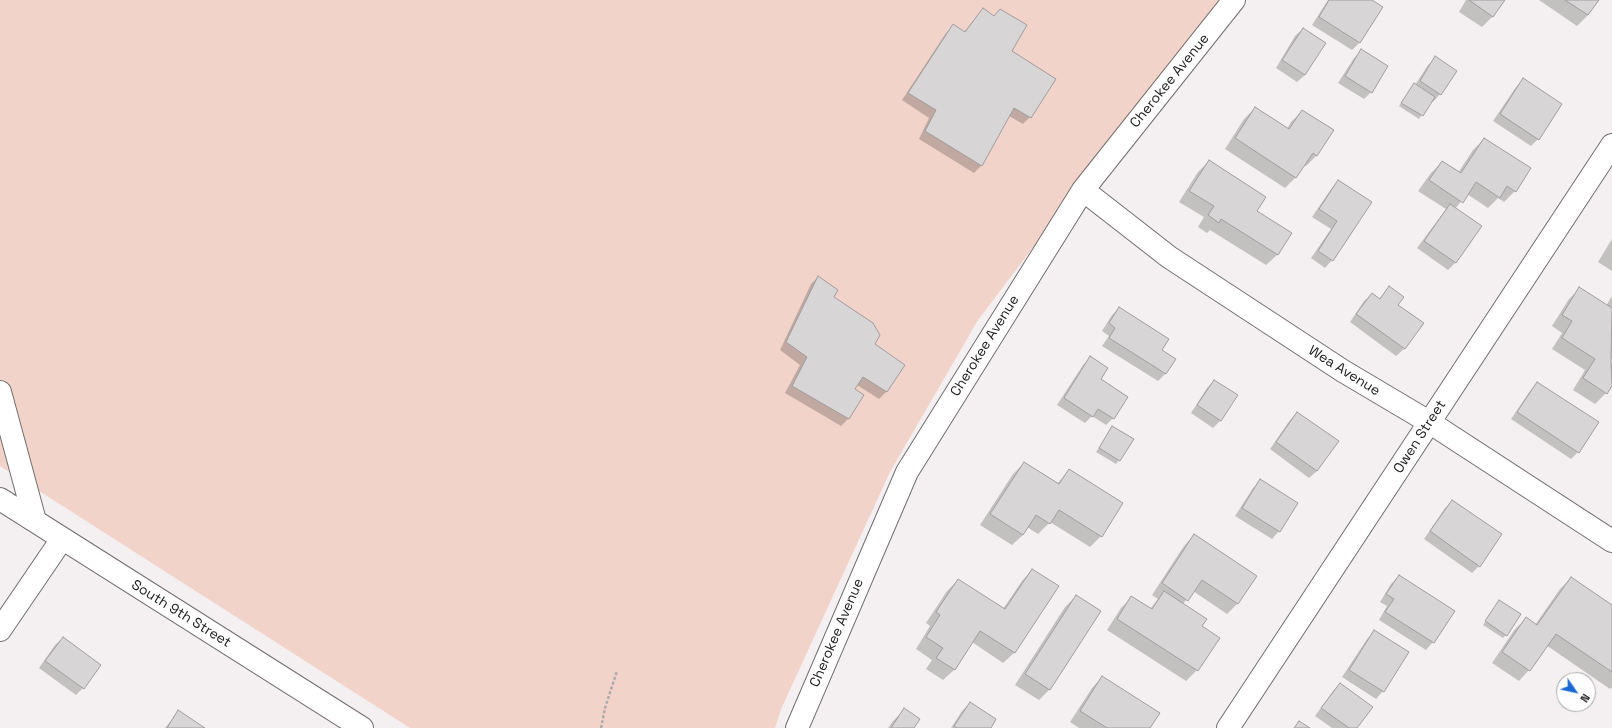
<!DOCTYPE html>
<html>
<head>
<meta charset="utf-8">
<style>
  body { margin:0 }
  #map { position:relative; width:1612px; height:728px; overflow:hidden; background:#f4f0f1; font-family:"Space Grotesk",sans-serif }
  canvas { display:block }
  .north { position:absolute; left:1556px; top:672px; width:40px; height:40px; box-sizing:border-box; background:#fffefe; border:1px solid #a7a6a6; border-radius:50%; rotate:124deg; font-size:11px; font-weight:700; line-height:16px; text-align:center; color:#232122 }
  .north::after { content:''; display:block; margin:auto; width:14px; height:18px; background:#1c69d4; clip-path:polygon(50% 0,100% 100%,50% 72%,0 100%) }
</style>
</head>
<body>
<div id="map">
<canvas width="1612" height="728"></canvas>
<div class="north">N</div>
</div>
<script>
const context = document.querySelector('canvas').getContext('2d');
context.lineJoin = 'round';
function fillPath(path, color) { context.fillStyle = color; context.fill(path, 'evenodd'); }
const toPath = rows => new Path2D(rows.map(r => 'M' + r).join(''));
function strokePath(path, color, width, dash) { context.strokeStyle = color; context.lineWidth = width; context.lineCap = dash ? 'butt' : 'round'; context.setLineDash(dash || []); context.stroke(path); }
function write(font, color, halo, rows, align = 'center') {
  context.font = font + ' "Space Grotesk",sans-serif'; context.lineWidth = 4; context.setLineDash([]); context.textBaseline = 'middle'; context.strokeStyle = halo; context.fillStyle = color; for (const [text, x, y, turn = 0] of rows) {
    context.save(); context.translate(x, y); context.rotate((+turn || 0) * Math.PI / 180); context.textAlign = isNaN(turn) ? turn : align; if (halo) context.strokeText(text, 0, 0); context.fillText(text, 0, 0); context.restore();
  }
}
fillPath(toPath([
  [0,0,1225,0,1132,117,978,320,890,472,782,707,775,728,410,728,0,466]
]), '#f2d3c9');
fillPath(toPath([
  [1328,0,1370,0,1381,7,1359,43,1352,50,1312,25],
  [1466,0,1503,0,1493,16,1482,27,1459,12],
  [1539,0,1598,0,1588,15,1577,26],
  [983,9,1010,51,1030,117,1023,124,1009,116,981,166,974,173,919,139,929,118,902,100,946,33,953,26,964,32],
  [1303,29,1305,75,1297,82,1276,68,1295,36],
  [1361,51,1371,92,1364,99,1338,83,1354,58],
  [1436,58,1440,94,1433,102,1432,101,1419,119,1399,106,1411,88,1414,84,1415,85,1428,65],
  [1523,80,1538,139,1531,146,1493,121,1516,87],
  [1255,108,1287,129,1291,122,1302,111,1317,155,1306,166,1304,165,1296,177,1285,188,1225,149,1244,119],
  [1484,139,1515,191,1504,202,1498,198,1488,208,1467,194,1455,209,1481,226,1455,263,1448,270,1417,248,1446,209,1418,191,1431,173,1442,162,1458,173,1473,150],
  [1209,161,1256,211,1290,233,1277,255,1266,265,1210,230,1207,233,1198,227,1204,217,1179,202,1198,172],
  [1338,181,1371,203,1332,260,1325,268,1311,258,1331,229,1312,217,1331,189],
  [1612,239,1612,271,1598,262],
  [818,277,833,298,873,344,903,365,886,392,879,399,857,385,853,390,863,396,848,419,841,426,785,393,800,365,780,350,811,284],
  [1389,287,1397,305,1422,324,1404,349,1396,356,1350,322,1364,301,1372,294,1379,299],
  [1579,289,1606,306,1612,296,1612,358,1609,362,1612,363,1612,384,1606,393,1595,404,1573,390,1585,370,1552,349,1562,333,1552,326,1569,299],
  [1119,308,1161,350,1175,359,1165,374,1158,381,1102,346,1109,336,1102,331,1112,315],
  [1090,358,1113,418,1106,425,1092,416,1085,423,1057,405,1083,365],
  [1214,381,1221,420,1213,428,1191,413,1207,388],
  [1537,383,1578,452,1571,459,1511,419,1530,391],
  [1297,413,1317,471,1309,478,1270,449,1290,420],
  [1113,427,1133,439,1116,464,1096,452],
  [1024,463,1057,484,1069,470,1122,503,1101,536,1090,547,1050,522,1038,534,1027,527,1023,535,1012,545,980,525,1013,474],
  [1260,481,1296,504,1279,531,1272,539,1235,516,1253,488],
  [1453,501,1479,566,1472,573,1424,539,1445,508],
  [1194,535,1238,603,1227,614,1193,591,1183,604,1201,627,1197,670,1186,681,1107,630,1121,608,1132,597,1150,609,1158,599,1152,595,1184,546],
  [1032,570,1058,586,1014,653,1003,663,972,642,954,670,943,680,926,669,932,660,916,649,930,626,926,623,947,591,958,580,1003,609,1022,581],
  [1399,576,1433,642,1426,650,1379,620,1387,606,1380,602,1391,584],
  [1571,578,1612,606,1612,687,1610,689,1546,645,1529,670,1519,681,1492,663,1515,629,1526,619,1535,625,1560,589],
  [1076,596,1050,689,1039,700,1015,685,1065,607],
  [1496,605,1506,635,1503,638,1483,625],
  [1374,632,1383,691,1376,699,1342,677,1367,639],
  [63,638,83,688,76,695,39,668,55,645],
  [1102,677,1149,728,1079,728,1070,722,1092,688],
  [1340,684,1356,728,1332,728,1315,716,1333,691],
  [970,703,990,728,951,728,962,711],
  [904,710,913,728,888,728,893,721],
  [178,712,203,728,165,728]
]), '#0003');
const building = toPath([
  [1329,0,1372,0,1383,7,1360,43,1319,17,1329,0],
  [1469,0,1505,0,1493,17,1469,0],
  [1565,0,1599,0,1588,15,1565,0],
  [983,8,994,16,1000,9,1027,25,1012,51,1056,79,1031,118,1014,108,982,166,925,131,936,110,908,93,953,24,965,32,983,8],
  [1303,28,1326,43,1305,75,1282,60,1303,28],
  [1361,49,1388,66,1372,93,1345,76,1361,49],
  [1435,56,1457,71,1441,95,1420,81,1435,56],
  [1523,78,1562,104,1539,140,1500,114,1523,78],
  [1414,83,1435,97,1423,116,1401,103,1414,83],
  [1255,107,1289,129,1302,110,1334,130,1317,156,1313,153,1296,178,1235,138,1255,107],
  [1484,138,1531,168,1516,192,1507,186,1500,198,1476,182,1463,203,1429,180,1442,161,1461,173,1484,138],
  [1209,160,1266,197,1257,211,1292,233,1278,255,1221,219,1219,223,1208,215,1214,206,1189,191,1209,160],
  [1338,180,1372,202,1333,261,1318,251,1337,221,1319,209,1338,180],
  [1450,204,1482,226,1456,263,1424,241,1450,204],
  [818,276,838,290,834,297,873,323,880,335,875,344,905,365,887,392,863,377,855,389,864,395,849,419,792,386,807,357,786,342,818,276],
  [1389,286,1404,297,1398,305,1424,323,1405,349,1356,314,1372,293,1380,299,1389,286],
  [1579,287,1612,308,1611,362,1612,386,1607,394,1583,378,1595,359,1562,338,1572,321,1562,315,1579,287],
  [1119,307,1169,339,1162,350,1176,359,1166,374,1109,338,1115,328,1109,323,1119,307],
  [1090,356,1108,368,1101,379,1128,397,1114,419,1098,409,1093,417,1064,398,1090,356],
  [1214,380,1238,395,1221,421,1197,405,1214,380],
  [1537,382,1599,422,1579,453,1517,412,1537,382],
  [1297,412,1339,441,1317,471,1276,442,1297,412],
  [1112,426,1134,439,1120,461,1099,448,1112,426],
  [1024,462,1059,484,1069,469,1123,503,1102,537,1059,510,1050,524,1036,515,1023,535,990,514,1024,462],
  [1260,479,1298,503,1280,532,1242,508,1260,479],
  [1452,500,1502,534,1480,567,1430,531,1452,500],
  [1194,534,1257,576,1238,604,1202,580,1188,601,1162,583,1194,534],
  [1032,569,1059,586,1015,653,980,631,955,670,936,658,943,648,926,637,940,615,936,612,958,579,1005,609,1032,569],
  [1399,575,1455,611,1434,643,1385,612,1394,599,1386,594,1399,575],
  [1571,577,1612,605,1612,672,1556,634,1530,671,1502,652,1526,617,1537,625,1571,577],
  [1164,591,1207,619,1202,626,1220,638,1198,671,1117,619,1131,596,1152,609,1164,591],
  [1076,595,1101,611,1050,690,1025,674,1076,595],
  [1499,600,1521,614,1507,636,1485,621,1499,600],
  [1374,630,1409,652,1384,692,1349,670,1374,630],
  [63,637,101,665,84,689,45,661,63,637],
  [1102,676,1160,713,1150,728,1107,728,1080,711,1102,676],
  [1340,683,1373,707,1357,728,1349,728,1321,708,1340,683],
  [970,702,996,719,991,728,957,728,954,726,970,702],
  [904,708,920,719,914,728,891,728,904,708],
  [178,710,205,728,167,728,178,710],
  [1299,721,1310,728,1294,728,1299,721]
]);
fillPath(building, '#d8d5d7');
strokePath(building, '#a09d9f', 1);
const minor = toPath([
  [1083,190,1169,257,1343,371,1429,422,1612,541],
  [0,392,35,521],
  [0,499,362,728],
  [0,630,62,539],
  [797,728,907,472,1083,190,1234,0],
  [1228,728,1612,145]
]);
strokePath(minor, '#726e6f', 24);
strokePath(toPath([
  [601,728,605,708,617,671]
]), '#aeabac', 2.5, [3, 2]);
strokePath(minor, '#fff', 22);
write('14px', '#232122', '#fffefe', [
  ["Cherokee Avenue",1170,81,-51],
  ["Cherokee Avenue",985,346,-58],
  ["Wea Avenue",1344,371,32],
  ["Owen Street",1420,437,-57],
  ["South 9th Street",181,614,32],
  ["Cherokee Avenue",837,633,-67]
]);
</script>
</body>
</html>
